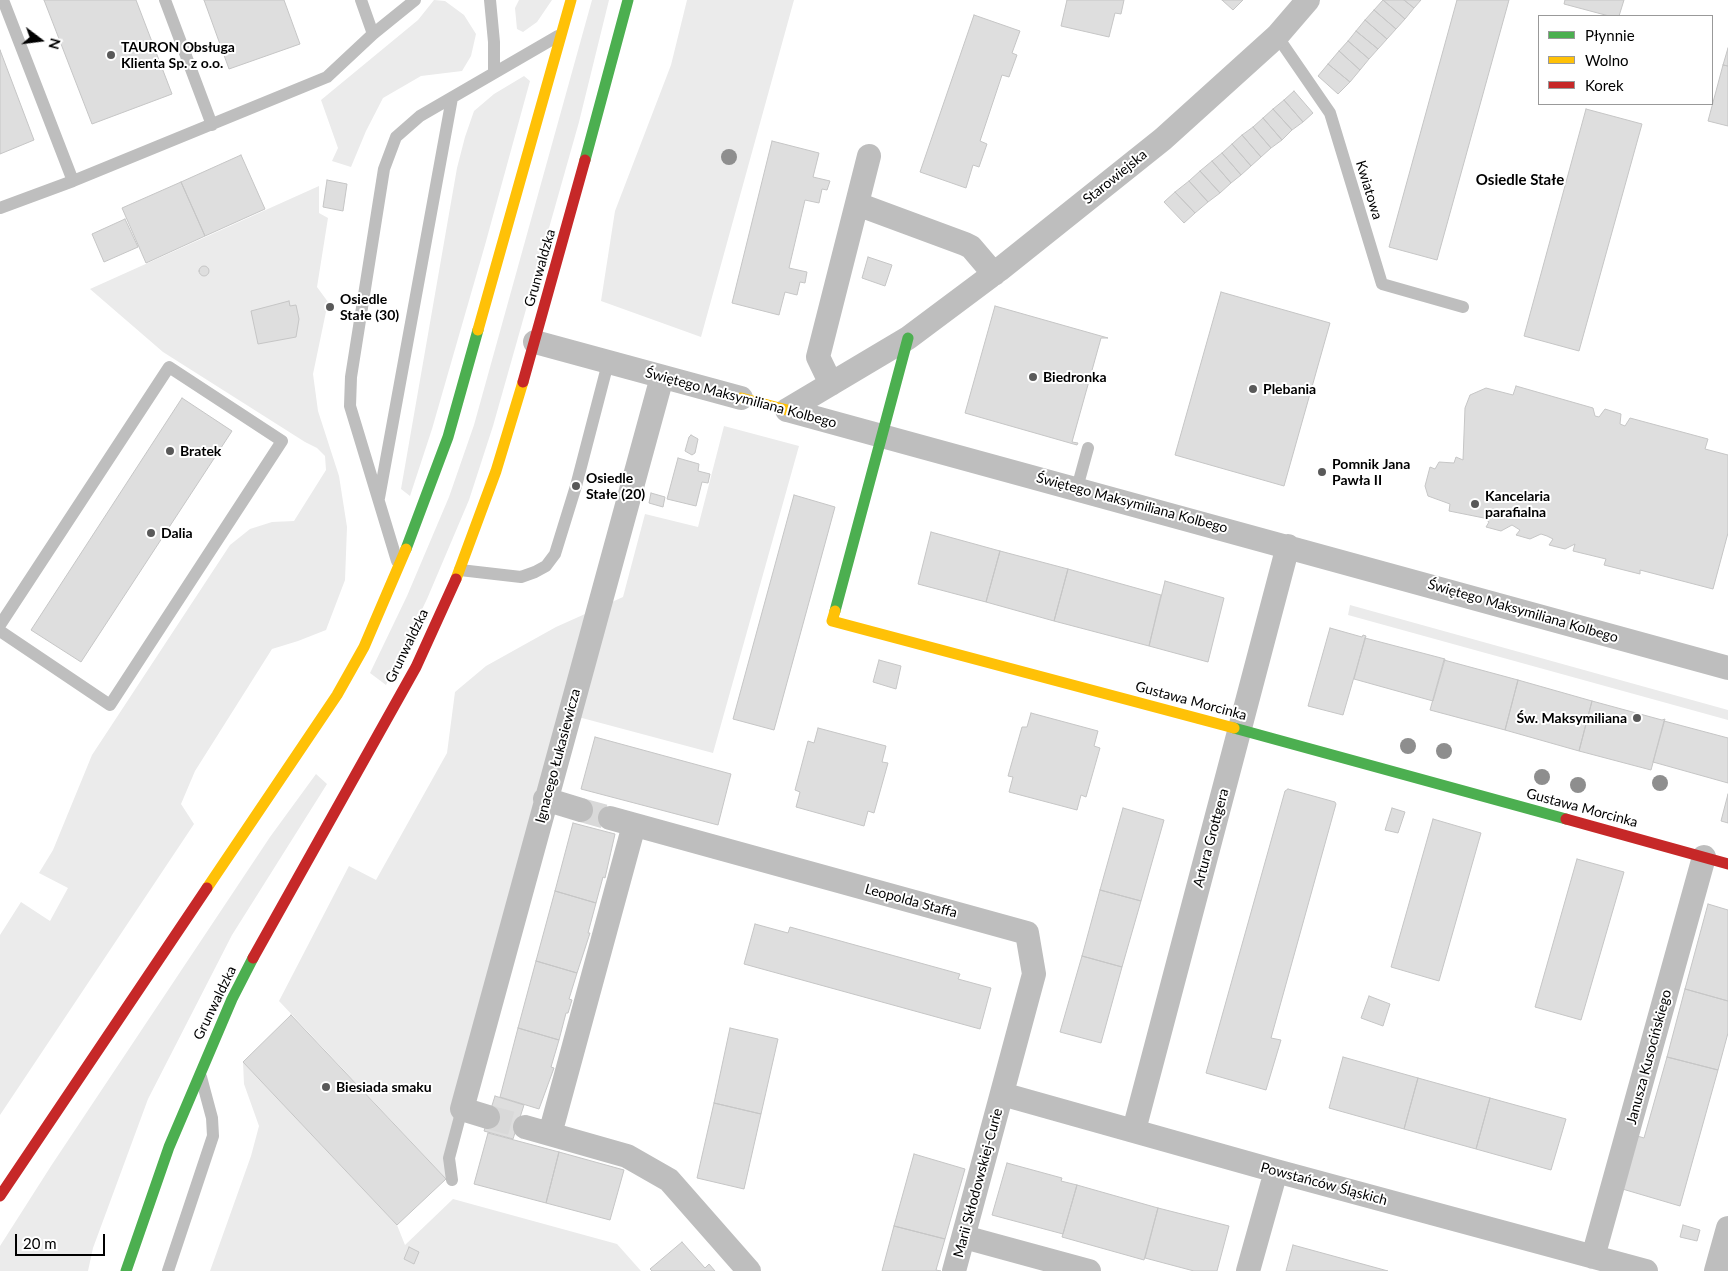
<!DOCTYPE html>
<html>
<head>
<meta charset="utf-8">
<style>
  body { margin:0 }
  #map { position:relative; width:1728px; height:1271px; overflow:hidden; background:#fff; font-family:Lato,sans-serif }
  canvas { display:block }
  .legend { position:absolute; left:1538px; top:15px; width:175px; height:90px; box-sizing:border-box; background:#fff; border:1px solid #999; margin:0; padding:6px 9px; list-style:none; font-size:15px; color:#000 }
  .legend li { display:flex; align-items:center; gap:10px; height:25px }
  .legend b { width:25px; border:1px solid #999 }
  .north { position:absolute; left:15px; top:15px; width:50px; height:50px; -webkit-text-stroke:4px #fff; paint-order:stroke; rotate:105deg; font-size:14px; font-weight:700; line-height:20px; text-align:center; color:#000 }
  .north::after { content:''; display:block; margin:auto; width:18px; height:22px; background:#000; clip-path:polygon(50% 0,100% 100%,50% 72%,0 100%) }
  .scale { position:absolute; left:15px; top:1234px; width:90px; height:22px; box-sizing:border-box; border:2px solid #000; border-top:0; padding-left:6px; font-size:15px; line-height:18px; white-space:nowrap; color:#000; -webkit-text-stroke:4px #fff; paint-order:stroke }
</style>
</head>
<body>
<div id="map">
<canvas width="1728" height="1271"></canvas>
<ul class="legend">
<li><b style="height:6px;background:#4caf50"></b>Płynnie</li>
<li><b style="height:6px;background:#ffc107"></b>Wolno</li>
<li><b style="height:6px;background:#c62828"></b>Korek</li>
</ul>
<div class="north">N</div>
<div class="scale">20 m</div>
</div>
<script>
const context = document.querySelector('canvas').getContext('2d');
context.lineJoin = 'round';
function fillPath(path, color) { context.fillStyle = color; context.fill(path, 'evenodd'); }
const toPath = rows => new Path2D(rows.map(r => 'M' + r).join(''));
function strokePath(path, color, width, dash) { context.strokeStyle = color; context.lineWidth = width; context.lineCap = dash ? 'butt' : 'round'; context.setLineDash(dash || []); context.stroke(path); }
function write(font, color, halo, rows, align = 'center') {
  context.font = font + ' Lato,sans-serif'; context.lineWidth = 4; context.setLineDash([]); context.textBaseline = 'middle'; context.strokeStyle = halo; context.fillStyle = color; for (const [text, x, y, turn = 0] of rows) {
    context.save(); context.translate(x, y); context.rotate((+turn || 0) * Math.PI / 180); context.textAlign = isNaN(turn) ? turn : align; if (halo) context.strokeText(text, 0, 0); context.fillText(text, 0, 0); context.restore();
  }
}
fillPath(toPath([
  [434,0,445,1,464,15,476,34,471,56,462,71,421,76,383,98,366,131,351,167,332,161,338,148,321,100,418,20],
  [519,0,552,0,537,22,523,32,517,29,515,8],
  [592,0,609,0,579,122,493,426,469,500,427,599,386,685,370,673,407,596,449,497,474,425],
  [687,0,794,0,701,337,601,301,615,211,671,65],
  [524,76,530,81,485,245,432,429,410,496,401,489,457,168,465,137,474,111,494,94],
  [319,186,319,213,328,218,317,287,328,302,313,374,318,411,339,476,347,527,345,580,326,630,298,641,272,649,195,771,181,804,194,824,0,1115,0,935,21,902,50,921,68,888,39,873,53,850,92,755,230,545,250,529,272,522,294,521,326,470,325,456,317,448,305,442,163,352,90,289],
  [724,426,799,446,713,753,582,718,566,724,446,1179,279,1001,349,866,376,880,447,753,455,692,486,666,556,627,623,597,645,514,698,527],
  [1350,605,1728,710,1728,720,1348,615],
  [316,774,327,784,232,935,148,1099,93,1248,88,1271,0,1271,0,1246,51,1166,270,837],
  [243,1062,397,1225,405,1245,453,1199,617,1244,641,1271,210,1271,251,1156,259,1126,244,1084]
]), '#ebebeb');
const building = toPath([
  [44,0,136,0,172,94,92,124,44,0],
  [204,0,284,0,300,44,229,69,204,0],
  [1067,0,1124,0,1121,14,1115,13,1109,37,1061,26,1067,0],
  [1222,0,1243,0,1233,10,1222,0],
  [1383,0,1404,0,1414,8,1405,19,1383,0],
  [1383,0,1405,19,1396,29,1374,10,1383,0],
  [1404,0,1421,0,1414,8,1404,0],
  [1457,0,1509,0,1437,260,1389,247,1457,0],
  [1565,0,1624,0,1619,16,1609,16,1564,4,1565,0],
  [1374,10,1396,29,1387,39,1365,20,1374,10],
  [974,15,1020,31,1012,53,1017,55,1009,77,1002,75,980,141,987,144,979,167,973,165,966,188,920,172,974,15],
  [1365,20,1387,39,1378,49,1356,31,1365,20],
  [1356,31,1378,49,1369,59,1348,41,1356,31],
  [1348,41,1369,59,1360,70,1339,51,1348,41],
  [1728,48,1728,66,1723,65,1728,48],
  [0,50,34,140,0,154,0,50],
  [1339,51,1360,70,1350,82,1328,64,1339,51],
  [1328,64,1350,82,1338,94,1318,76,1328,64],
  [1723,65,1728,66,1728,126,1708,121,1723,65],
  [1294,91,1313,113,1303,122,1284,100,1294,91],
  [1284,100,1303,122,1292,130,1273,109,1284,100],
  [1273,109,1292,130,1282,140,1263,118,1273,109],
  [1586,109,1642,124,1579,351,1524,336,1586,109],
  [1263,118,1282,140,1271,148,1253,127,1263,118],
  [1253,127,1271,148,1261,157,1242,135,1253,127],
  [1242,135,1261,157,1251,166,1232,144,1242,135],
  [772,141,819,153,813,177,830,181,827,190,822,189,819,203,805,200,789,268,807,272,805,283,800,282,797,295,785,292,779,315,732,303,772,141],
  [1232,144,1251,166,1241,175,1222,153,1232,144],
  [1222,153,1241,175,1231,183,1212,161,1222,153],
  [241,155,265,209,205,236,181,182,241,155],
  [1212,161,1231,183,1220,193,1200,171,1212,161],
  [1200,171,1220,193,1208,202,1189,181,1200,171],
  [327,180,347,184,343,211,323,207,327,180],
  [1189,181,1208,202,1195,213,1175,192,1189,181],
  [181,182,205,236,146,263,122,208,181,182],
  [1175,192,1195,213,1184,223,1164,202,1175,192],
  [125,219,138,247,104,262,92,234,125,219],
  [868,257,892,265,885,286,862,278,868,257],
  '199 271a5 5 0 1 1 10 0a5 5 0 1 1-10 0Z',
  [1221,292,1330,323,1284,486,1175,455,1221,292],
  [289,301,290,306,296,305,299,319,296,337,258,344,251,311,289,301],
  [995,306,1108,338,1101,338,1072,442,1078,443,1077,445,965,413,995,306],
  [1516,386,1593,408,1595,416,1599,417,1605,409,1621,414,1620,424,1625,426,1630,418,1708,439,1705,449,1728,455,1728,533,1713,589,1640,570,1640,574,1604,565,1606,559,1573,551,1575,544,1565,549,1549,545,1553,539,1547,536,1541,534,1530,539,1516,535,1520,530,1512,525,1501,531,1486,527,1489,522,1484,518,1449,511,1450,504,1428,496,1425,486,1430,467,1435,469,1439,462,1454,463,1456,457,1463,460,1465,408,1470,395,1486,388,1513,395,1516,386],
  [182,398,232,431,81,662,31,630,182,398],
  [691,435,698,439,695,453,692,455,685,451,689,437,691,435],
  [678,458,699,464,698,471,710,474,708,483,702,482,696,506,667,499,678,458],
  [651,493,665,497,663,507,649,503,651,493],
  [794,495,835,507,774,730,733,719,794,495],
  [931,532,1000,551,986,602,918,584,931,532],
  [1000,551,1068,569,1054,621,986,602,1000,551],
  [1068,569,1161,595,1149,646,1054,621,1068,569],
  [1165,581,1224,598,1208,662,1149,646,1165,581],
  [1330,628,1362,637,1363,635,1366,636,1343,715,1308,706,1330,628],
  [1365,638,1445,659,1433,701,1354,679,1365,638],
  [879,660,901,666,896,689,873,682,879,660],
  [1444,660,1518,680,1505,730,1430,710,1444,660],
  [1518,680,1592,701,1579,751,1505,730,1518,680],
  [1592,701,1662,720,1665,719,1651,770,1579,751,1592,701],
  [1031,713,1098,731,1094,746,1100,748,1086,797,1081,795,1077,810,1009,792,1013,777,1008,776,1022,727,1027,727,1031,713],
  [1664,721,1728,738,1728,783,1653,762,1664,721],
  [818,728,886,746,882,762,888,763,874,813,868,811,864,826,796,807,800,792,795,790,808,741,814,743,818,728],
  [595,737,731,774,718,825,581,789,595,737],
  [1288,789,1335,802,1336,804,1271,1038,1281,1040,1266,1090,1206,1073,1285,791,1288,789],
  [1728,794,1728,823,1721,821,1728,794],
  [1123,808,1164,820,1141,901,1100,890,1123,808],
  [1392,808,1405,812,1398,833,1385,830,1392,808],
  [1433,819,1481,833,1439,981,1391,967,1433,819],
  [573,823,615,834,605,878,603,877,596,903,555,891,573,823],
  [1577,859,1624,872,1581,1020,1535,1007,1577,859],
  [1100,890,1141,901,1122,967,1082,956,1100,890],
  [555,891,596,903,588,933,590,933,577,973,536,961,555,891],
  [1708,904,1728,910,1728,1001,1685,989,1708,904],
  [755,924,788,933,790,927,808,932,960,974,958,979,991,988,980,1029,744,964,755,924],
  [1082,956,1122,967,1101,1043,1060,1032,1082,956],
  [536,961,577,973,569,999,572,1000,568,1013,566,1013,559,1040,518,1028,536,961],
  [1685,989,1728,1001,1728,1033,1718,1070,1667,1057,1685,989],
  [1369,996,1390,1004,1383,1026,1361,1018,1369,996],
  [291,1015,446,1179,397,1225,243,1062,291,1015],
  [518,1028,559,1040,551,1067,554,1068,539,1109,500,1097,518,1028],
  [730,1028,778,1039,761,1114,714,1103,730,1028],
  [1343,1057,1418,1078,1404,1129,1329,1108,1343,1057],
  [1667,1057,1718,1070,1680,1206,1619,1188,1634,1135,1644,1138,1667,1057],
  [1418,1078,1490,1098,1476,1149,1404,1129,1418,1078],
  [495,1096,524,1105,513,1139,484,1131,495,1096],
  [1490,1098,1566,1119,1551,1170,1476,1149,1490,1098],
  [714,1103,761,1114,744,1189,697,1178,714,1103],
  [488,1133,559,1152,546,1203,474,1184,488,1133],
  [559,1152,624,1170,610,1220,546,1203,559,1152],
  [914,1154,965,1169,945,1239,894,1226,914,1154],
  [1007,1163,1062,1178,1061,1181,1077,1185,1063,1234,992,1215,1007,1163],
  [1077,1185,1158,1208,1144,1260,1062,1237,1077,1185],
  [1158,1208,1229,1226,1217,1271,1194,1271,1145,1258,1158,1208],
  [1683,1225,1700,1230,1697,1241,1680,1237,1683,1225],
  [894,1226,945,1239,936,1270,941,1271,882,1271,894,1226],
  [682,1242,705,1268,709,1264,715,1271,652,1271,650,1269,682,1242],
  [1293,1245,1388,1271,1286,1271,1293,1245],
  [409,1247,419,1252,414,1264,404,1259,409,1247]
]);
fillPath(building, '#dedede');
strokePath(building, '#c6c6c6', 1);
strokePath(toPath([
  [581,810,610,818],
  [488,1117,525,1127]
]), '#d9d9d9', 24, [24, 12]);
strokePath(toPath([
  [3,0,73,181,327,77,373,34],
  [165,0,212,125],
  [361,0,373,34,415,0],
  [490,0,494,42,494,72],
  [1277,36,1330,113,1382,284,1463,307],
  [0,208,73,181],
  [1077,488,1088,448],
  [379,498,452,98],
  [397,561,350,406,351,377,384,169,396,137,420,116,558,36],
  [460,570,521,577,535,572,546,566,555,554,576,486,608,363],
  [0,625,169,367,282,441,110,705,0,631],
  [452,1180,449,1158,462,1109],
  [168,1271,213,1136,212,1118,201,1077]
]), '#bebebe', 12);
strokePath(toPath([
  [857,204,965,244,971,247,994,274],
  [535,342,741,398],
  [831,384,818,357,869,156],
  [787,410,1728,668],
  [787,410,908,338,999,270,1163,139,1277,36,1308,0],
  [545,799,581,810],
  [610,818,1027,933,1034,974,954,1271],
  [1002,1094,1276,1171,1646,1271],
  [488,1117,462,1109,662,377],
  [525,1127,627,1156,669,1180,749,1271],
  [1134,1130,1288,546],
  [550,1134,634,825],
  [964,1237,1089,1271],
  [1593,1257,1704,857],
  [1248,1271,1276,1171],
  [1716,1271,1728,1228]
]), '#bebebe', 24);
strokePath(toPath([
  [585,160,628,0],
  [406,549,448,437,478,330],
  [835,611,908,338],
  [1234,728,1566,819],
  [126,1271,169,1147,232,999,253,958]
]), '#4caf50', 11);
strokePath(toPath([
  [478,330,571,0],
  [741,398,787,410],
  [456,579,496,471,523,382],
  [835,611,832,621,1234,728],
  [207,888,337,695,364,647,406,549]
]), '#ffc107', 11);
strokePath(toPath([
  [523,382,585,160],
  [1566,819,1728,864],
  [253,958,416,667,456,579],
  [0,1196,207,888]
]), '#c62828', 11);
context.fillStyle = '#8e8e8e';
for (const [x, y] of [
  [729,157],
  [1408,746],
  [1444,751],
  [1542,777],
  [1660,783],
  [1578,785]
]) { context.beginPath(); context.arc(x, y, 8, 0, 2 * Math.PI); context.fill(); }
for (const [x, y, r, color] of [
  [111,55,5,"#595959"],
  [330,307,5,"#595959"],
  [1033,377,5,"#595959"],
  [1253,389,5,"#595959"],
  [170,451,5,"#595959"],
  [1322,472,5,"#595959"],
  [576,486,5,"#595959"],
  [1475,504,5,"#595959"],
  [151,533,5,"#595959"],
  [1637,718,5,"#595959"],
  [326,1087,5,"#595959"]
]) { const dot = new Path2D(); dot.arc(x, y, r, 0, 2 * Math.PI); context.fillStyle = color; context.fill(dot); strokePath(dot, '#fff', 2); }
write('bold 14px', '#000', '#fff', [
  ["TAURON Obsługa",121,47],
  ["Klienta Sp. z o.o.",121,63],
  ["Osiedle",340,299],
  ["Stałe (30)",340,315],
  ["Biedronka",1043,377],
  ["Plebania",1263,389],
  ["Bratek",180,451],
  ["Pomnik Jana",1332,464],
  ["Pawła II",1332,480],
  ["Osiedle",586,478],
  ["Stałe (20)",586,494],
  ["Kancelaria",1485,496],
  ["parafialna",1485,512],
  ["Dalia",161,533],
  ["Św. Maksymiliana",1627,718,"right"],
  ["Biesiada smaku",336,1087]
], 'left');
write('14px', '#000', '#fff', [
  ["Starowiejska",1115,177,-39],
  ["Kwiatowa",1369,190,73],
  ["Grunwaldzka",540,268,-74],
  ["Świętego Maksymiliana Kolbego",741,398,15],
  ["Świętego Maksymiliana Kolbego",1132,503,15],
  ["Świętego Maksymiliana Kolbego",1523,611,16],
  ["Grunwaldzka",407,646,-64],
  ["Gustawa Morcinka",1191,701,15],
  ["Ignacego Łukasiewicza",558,756,-75],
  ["Gustawa Morcinka",1582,808,15],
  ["Artura Grottgera",1211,838,-75],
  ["Leopolda Staffa",911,901,15],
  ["Grunwaldzka",215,1003,-64],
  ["Janusza Kusocińskiego",1649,1057,-75],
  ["Marii Skłodowskiej-Curie",978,1183,-75],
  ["Powstańców Śląskich",1324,1184,15]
]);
write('bold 15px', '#000', '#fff', [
  ["Osiedle Stałe",1520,180]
]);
</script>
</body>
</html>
